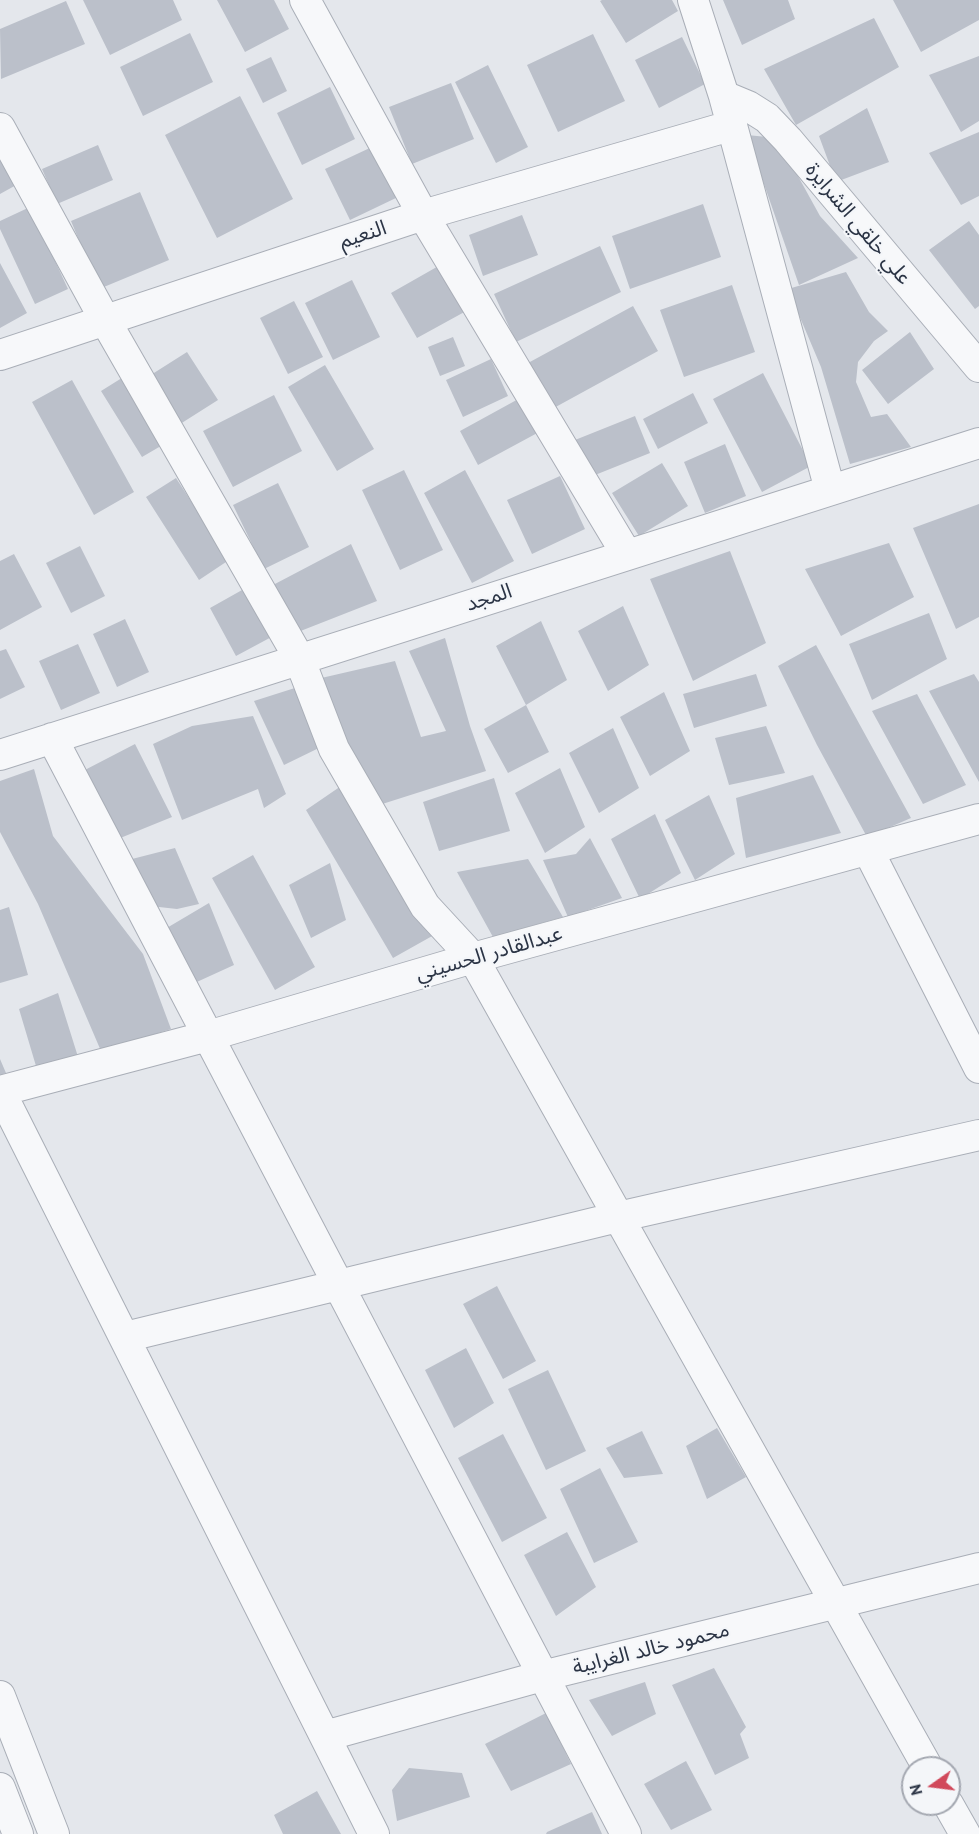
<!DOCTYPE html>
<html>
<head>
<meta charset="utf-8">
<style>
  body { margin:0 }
  #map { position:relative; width:979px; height:1834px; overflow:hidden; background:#e4e7ec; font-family:"PT Sans",sans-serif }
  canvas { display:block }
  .north { position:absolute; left:901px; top:1756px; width:60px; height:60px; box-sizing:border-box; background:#f4f6f9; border:2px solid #a4a8b1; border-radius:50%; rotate:256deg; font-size:16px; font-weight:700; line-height:24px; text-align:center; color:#2b3445 }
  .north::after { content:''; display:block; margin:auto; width:21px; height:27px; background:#d1495b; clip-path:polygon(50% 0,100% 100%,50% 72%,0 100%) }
</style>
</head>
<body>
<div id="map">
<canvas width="979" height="1834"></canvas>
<div class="north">N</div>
</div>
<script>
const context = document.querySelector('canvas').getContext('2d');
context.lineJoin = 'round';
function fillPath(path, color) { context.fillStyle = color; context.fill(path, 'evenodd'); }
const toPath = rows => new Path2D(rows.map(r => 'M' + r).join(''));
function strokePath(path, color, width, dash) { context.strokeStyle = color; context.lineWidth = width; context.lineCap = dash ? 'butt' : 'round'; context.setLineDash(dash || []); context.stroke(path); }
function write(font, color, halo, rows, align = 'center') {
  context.font = font + ' "PT Sans","Noto Sans Arabic",sans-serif'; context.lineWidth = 4.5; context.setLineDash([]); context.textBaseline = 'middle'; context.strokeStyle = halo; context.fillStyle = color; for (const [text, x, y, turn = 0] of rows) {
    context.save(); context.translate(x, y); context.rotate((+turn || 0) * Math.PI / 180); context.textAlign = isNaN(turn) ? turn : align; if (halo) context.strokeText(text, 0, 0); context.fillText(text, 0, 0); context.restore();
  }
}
fillPath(toPath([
  [83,0,173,0,182,20,110,55],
  [217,0,274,0,289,29,245,52],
  [602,0,672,0,678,11,626,43,600,1],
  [723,0,788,0,795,19,742,45],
  [893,0,979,0,979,20,921,52],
  [66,1,85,44,1,79,0,29],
  [874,18,899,67,796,125,764,69],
  [190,33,213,82,143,116,120,67],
  [593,34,625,101,558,132,527,65],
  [682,37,705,84,659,108,635,60],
  [979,56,979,121,961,132,929,75],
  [271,57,287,91,263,103,246,69],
  [488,65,528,147,496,163,455,82],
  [451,83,474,139,412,164,389,107],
  [330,87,355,139,302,165,277,113],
  [240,96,293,199,217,238,165,135],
  [867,108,889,162,836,182,819,136],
  [979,132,979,196,961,205,929,153],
  [747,135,777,138,820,216,858,258,799,285],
  [98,145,113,180,57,204,42,169],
  [374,146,398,197,350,220,325,169],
  [0,149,18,184,0,194],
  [140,192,169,260,99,289,71,221],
  [703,204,721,257,630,289,612,236],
  [30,207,68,289,35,304,0,229,0,221],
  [522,215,538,255,483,276,469,235],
  [969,221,979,235,979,306,975,309,929,250],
  [600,246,621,292,516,342,494,294],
  [0,263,27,313,0,328],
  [442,264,468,310,417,338,391,293],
  [846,272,869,312,888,331,874,341,858,362,856,382,871,417,887,414,911,447,850,464,821,367,788,289],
  [352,280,380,337,333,360,305,303],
  [732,285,755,352,684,377,660,310],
  [294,301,323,357,288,374,260,318],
  [633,306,658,351,552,409,528,363],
  [910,332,934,369,888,404,862,370],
  [453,337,465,366,440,376,428,347],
  [187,352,218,400,177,426,146,378],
  [491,359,508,396,463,417,446,380],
  [325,365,374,449,337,471,288,387],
  [763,373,811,466,762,492,713,399],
  [125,376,166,443,142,457,101,391],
  [72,380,134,492,94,515,32,402],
  [693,393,708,423,658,449,643,419],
  [274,395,302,451,233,487,203,431],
  [522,397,541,431,478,465,460,431],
  [635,416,650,453,590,477,575,440],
  [725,444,746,496,705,513,684,462],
  [662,463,688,506,639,536,612,493],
  [404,470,443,550,400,570,362,490],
  [465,470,514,561,472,583,424,493],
  [560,476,585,529,532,554,507,500],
  [176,478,229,560,199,580,146,497],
  [278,483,309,547,264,569,233,505],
  [979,504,979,617,956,629,913,528],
  [889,543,914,597,841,636,805,569],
  [351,544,377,601,298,632,273,585],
  [80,546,105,596,71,613,46,563],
  [730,551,766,643,693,681,650,579],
  [14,554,42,607,0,630,0,561],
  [251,585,277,634,236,656,210,608],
  [623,606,649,665,608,691,578,631],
  [929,613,947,659,872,700,849,644],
  [125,619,149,672,117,687,93,634],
  [541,621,567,680,526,705,496,646],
  [445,638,470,726,486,771,376,806,317,679,395,661,421,737,446,731,409,651],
  [78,644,100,693,61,710,39,661],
  [816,645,911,818,867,837,817,745,778,666],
  [6,649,25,687,0,699,0,651],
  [756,674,767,706,694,728,683,694],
  [974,674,979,682,979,782,929,691],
  [298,687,323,746,284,765,254,701],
  [664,692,690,751,650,776,620,717],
  [917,694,966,785,923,804,872,711],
  [526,705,549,752,508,773,484,729],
  [253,716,286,794,264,808,258,789,182,820,153,744,192,726],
  [766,726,785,773,729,785,715,738],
  [613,728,639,788,599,813,569,753],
  [135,744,172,817,108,843,81,772],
  [560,768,585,827,545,853,515,793],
  [34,769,53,836,143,954,171,1029,101,1051,38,904,0,832,0,781],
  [813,775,841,833,746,858,736,798],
  [494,778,510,831,439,851,423,802],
  [344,784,434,935,393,958,306,810],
  [709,795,735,854,695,880,665,820],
  [655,814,681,873,640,899,611,839],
  [590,838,622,898,568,917,543,860,576,854],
  [175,848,199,904,177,909,150,906,132,859],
  [253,855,315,967,275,990,212,878],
  [528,859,563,917,493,937,457,872],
  [330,863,346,920,311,938,289,885],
  [209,903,234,965,188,986,160,932],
  [9,907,28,975,0,983,0,910],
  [58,993,79,1060,36,1066,19,1009],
  [0,1059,6,1073,0,1075],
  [497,1286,536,1361,503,1379,463,1304],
  [466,1348,494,1403,454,1428,425,1370],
  [548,1370,586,1451,546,1470,508,1389],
  [717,1428,746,1477,707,1499,686,1446],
  [642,1431,663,1474,624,1478,606,1448],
  [503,1434,547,1518,502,1542,458,1458],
  [600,1468,638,1542,594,1563,560,1489],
  [567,1532,596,1587,556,1616,524,1555],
  [714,1668,746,1727,740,1734,749,1758,715,1775,672,1685],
  [645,1682,656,1714,612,1736,589,1700],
  [546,1713,571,1764,511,1791,485,1744],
  [686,1761,712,1810,671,1830,644,1784],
  [409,1768,462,1773,470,1797,397,1821,392,1790],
  [317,1791,341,1834,283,1834,274,1815],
  [592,1812,602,1834,546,1834,547,1832]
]), '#bbc0ca');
const minor = toPath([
  [305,0,423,215,627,555],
  [693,0,724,96,830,490],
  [724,96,748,106,767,118,788,140,979,367],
  [0,128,105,320,299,658,334,749,425,906,473,958,928,1768],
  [0,355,423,215,730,126],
  [52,738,626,1834],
  [0,755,979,443],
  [868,850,979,1068],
  [0,1091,208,1036,473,958,979,819],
  [0,1091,374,1834],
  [125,1337,618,1217,979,1135],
  [0,1696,54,1834],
  [325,1736,542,1676,979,1568],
  [0,1788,18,1834],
  [948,1804,965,1834]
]);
strokePath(minor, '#a9aeb7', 32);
strokePath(minor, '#f7f8fa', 30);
write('21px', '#2b3445', '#f4f6f9', [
  ["علي خلقي الشرايرة",858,224,50],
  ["النعيم",363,235,-18],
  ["المجد",489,598,-18],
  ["عبدالقادر الحسيني",489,954,-16],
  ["محمود خالد الغرايبة",651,1649,-14]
]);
</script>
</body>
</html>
